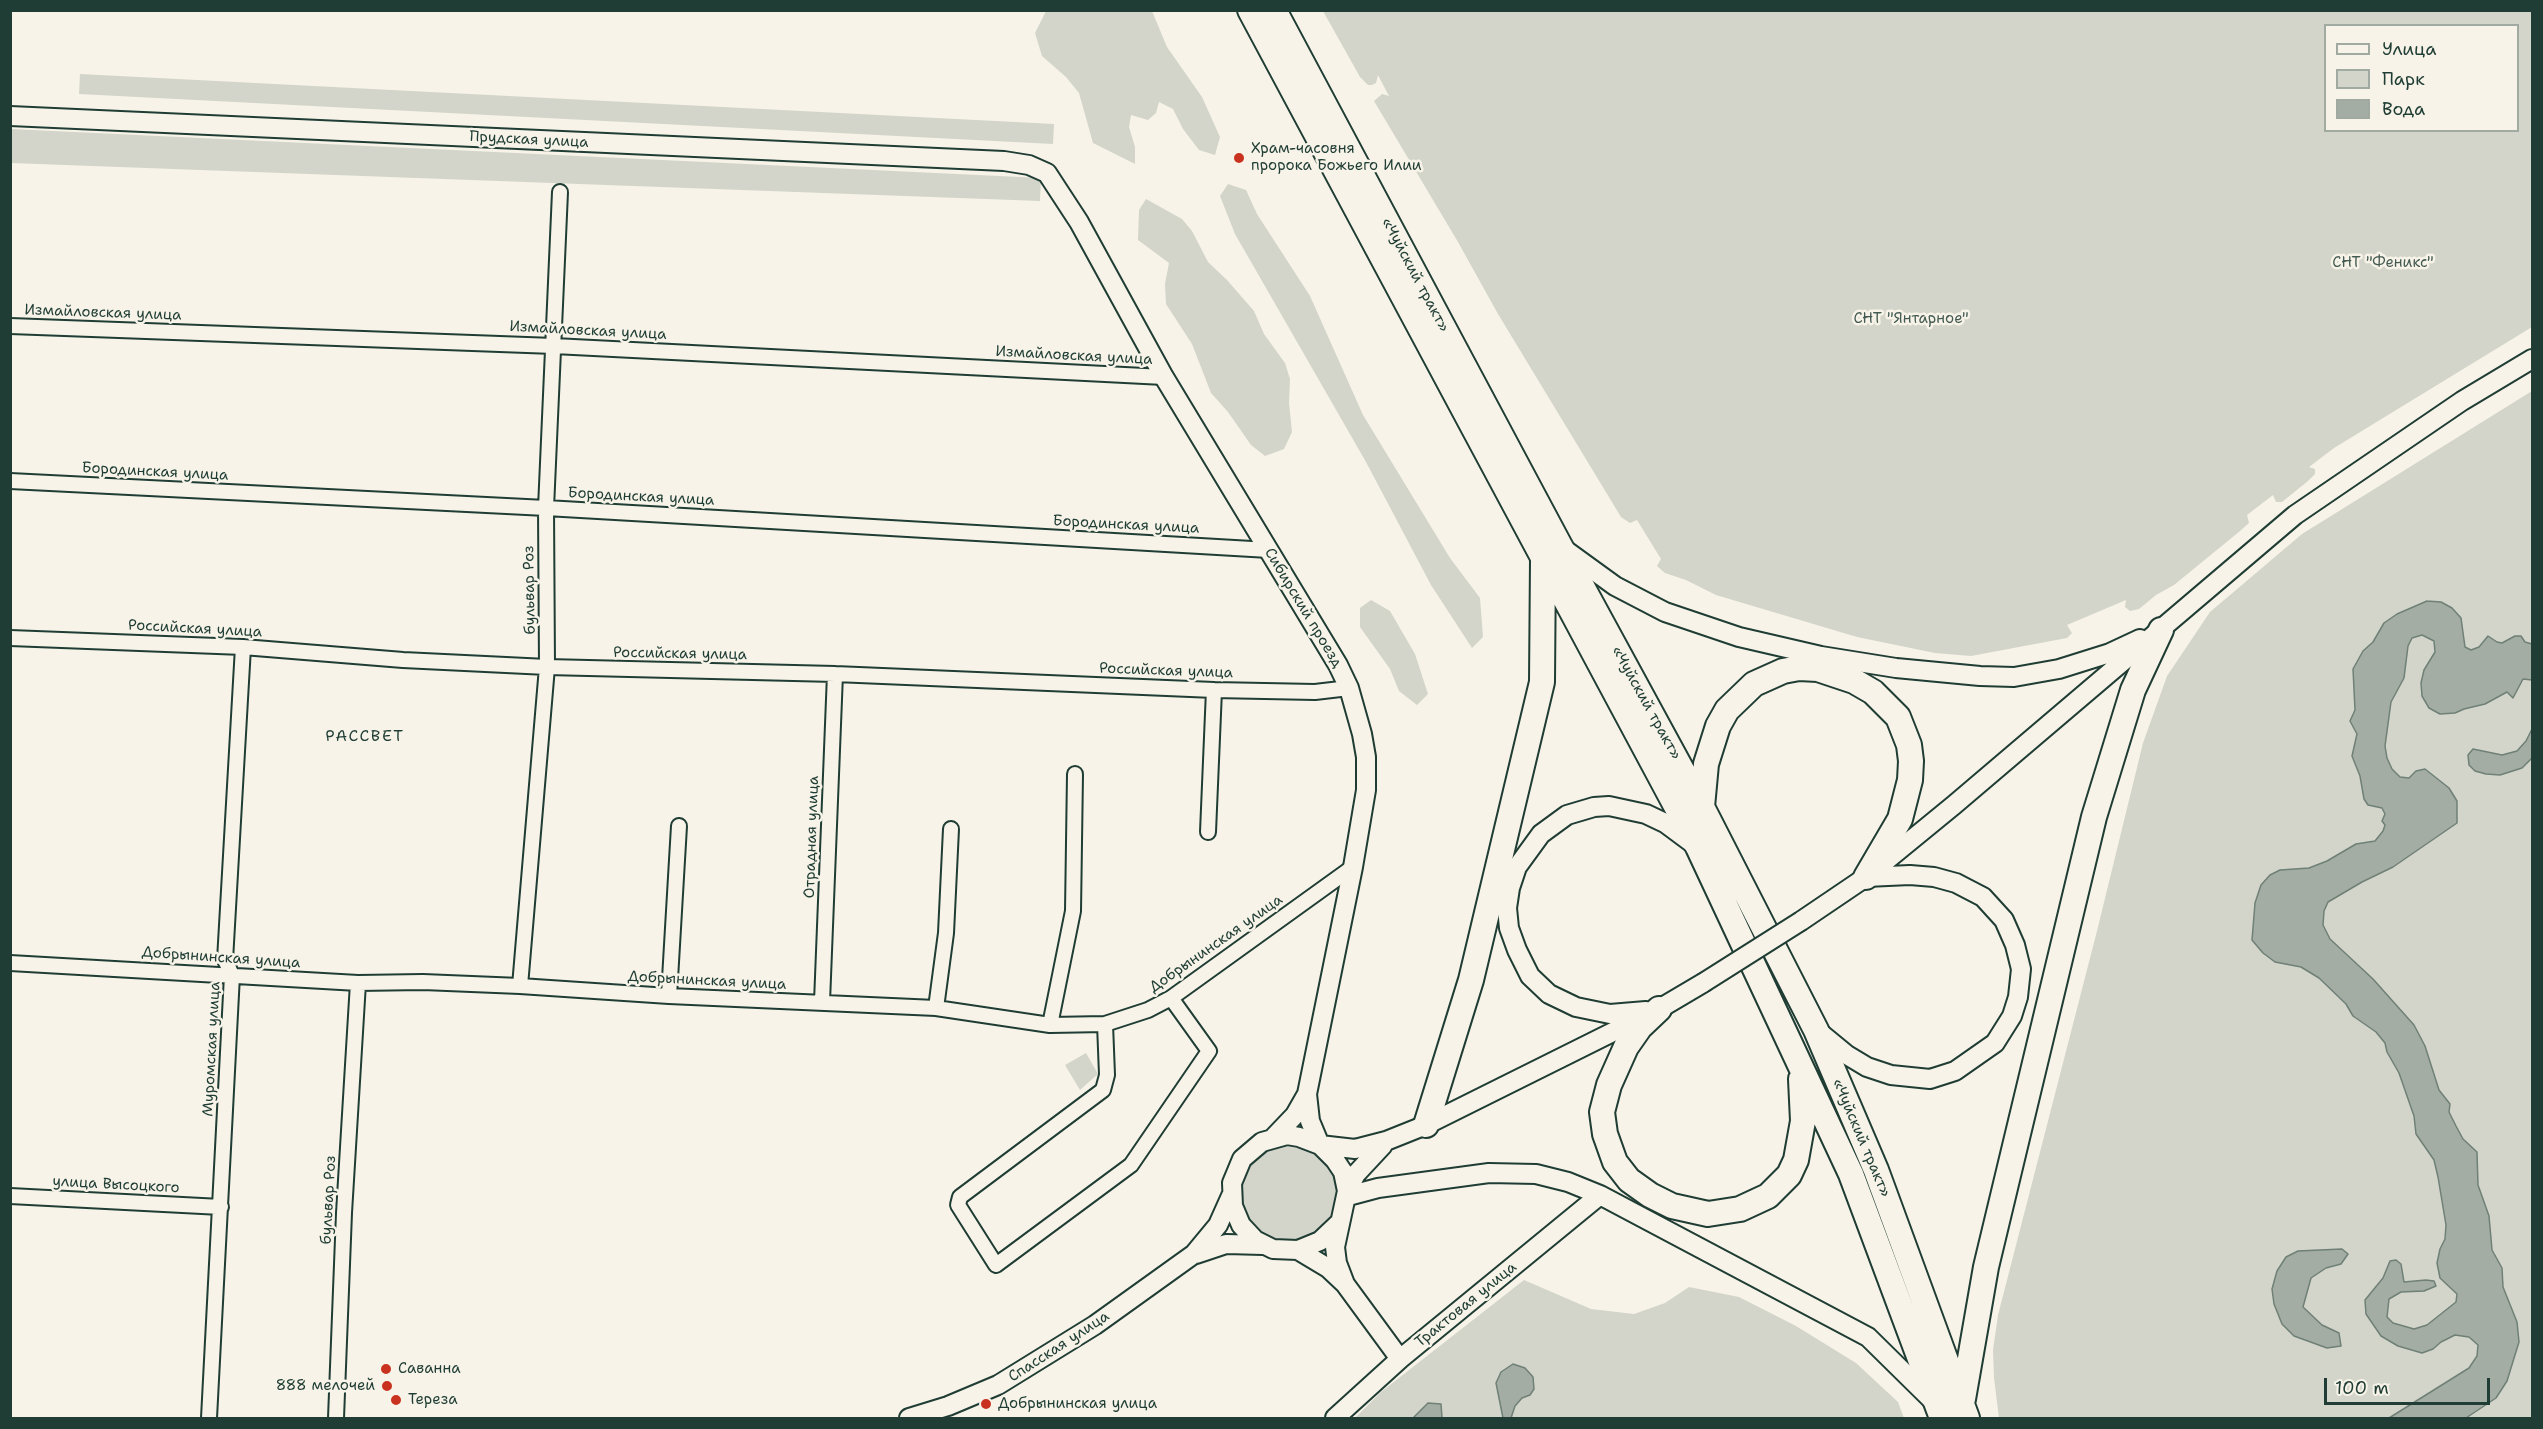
<!DOCTYPE html>
<html>
<head>
<meta charset="utf-8">
<style>
  body { margin:0 }
  #map { position:relative; width:2543px; height:1429px; overflow:hidden; background:#f7f3e8; font-family:"Shantell Sans",sans-serif }
  canvas { display:block }
  .frame { position:absolute; inset:0; border:12px solid #1f3d34; pointer-events:none }
  .legend { position:absolute; left:2324px; top:24px; width:195px; height:108px; box-sizing:border-box; background:#f7f3e8; border:2px solid #a1aaa0; margin:0; padding:8px 10px; list-style:none; font-size:18px; color:#1f3d34 }
  .legend li { display:flex; align-items:center; gap:12px; height:30px }
  .legend b { width:30px; border:2px solid #a1aaa0 }
  .scale { position:absolute; left:2324px; top:1378px; width:166px; height:27px; box-sizing:border-box; border:3px solid #1f3d34; border-top:0; padding-left:8px; font-size:18px; line-height:21px; white-space:nowrap; color:#1f3d34; -webkit-text-stroke:4px #f7f3e8; paint-order:stroke }
</style>
</head>
<body>
<div id="map">
<canvas width="2543" height="1429"></canvas>
<div class="frame"></div>
<ul class="legend">
<li><b style="height:8px;background:#f7f3e8"></b>Улица</li>
<li><b style="height:16px;background:#d3d5ca"></b>Парк</li>
<li><b style="height:16px;background:#a4ada3"></b>Вода</li>
</ul>
<div class="scale">100 m</div>
</div>
<script>
const context = document.querySelector('canvas').getContext('2d');
context.lineJoin = 'round';
function fillPath(path, color) { context.fillStyle = color; context.fill(path, 'evenodd'); }
const toPath = rows => new Path2D(rows.map(r => 'M' + r).join(''));
function strokePath(path, color, width, dash) { context.strokeStyle = color; context.lineWidth = width; context.lineCap = dash ? 'butt' : 'round'; context.setLineDash(dash || []); context.stroke(path); }
function write(font, color, halo, rows, align = 'center') {
  context.font = font + ' "Shantell Sans",sans-serif'; context.lineWidth = 5; context.setLineDash([]); context.textBaseline = 'middle'; context.strokeStyle = halo; context.fillStyle = color; for (const [text, x, y, turn = 0] of rows) {
    context.save(); context.translate(x, y); context.rotate((+turn || 0) * Math.PI / 180); context.textAlign = isNaN(turn) ? turn : align; if (halo) context.strokeText(text, 0, 0); context.fillText(text, 0, 0); context.restore();
  }
}
fillPath(toPath([
  [1046,11,1152,11,1167,47,1202,97,1220,137,1215,155,1199,150,1183,129,1173,109,1159,102,1156,113,1148,120,1131,115,1129,127,1135,147,1135,164,1093,143,1079,93,1066,77,1042,56,1035,33],
  [1323,11,2532,11,2532,327,2334,448,2309,467,2315,469,2315,474,2308,481,2282,502,2276,502,2273,495,2247,515,2249,523,2240,531,2174,585,2156,595,2139,609,2130,611,2125,607,2126,600,2067,625,2072,633,2067,638,1971,656,1935,653,1857,637,1716,595,1686,580,1665,573,1657,566,1661,559,1637,520,1630,523,1621,517,1498,314,1458,242,1374,101,1382,94,1389,96,1378,75,1376,83,1372,85,1368,85,1360,77],
  [2326,26,2518,26,2518,130,2326,130],
  [80,74,1054,124,1053,144,79,94],
  [11,129,1041,178,1040,201,11,163],
  [1228,184,1246,190,1257,214,1310,296,1363,415,1450,558,1480,598,1483,637,1472,648,1431,585,1366,462,1235,234,1220,196],
  [1146,199,1182,219,1192,231,1208,262,1227,280,1254,311,1264,334,1285,363,1290,379,1289,403,1292,432,1284,449,1265,456,1251,445,1228,412,1211,393,1192,344,1166,304,1165,284,1169,263,1138,240,1139,210],
  [2532,391,2532,1418,1999,1418,1994,1378,1993,1350,1998,1315,2097,931,2143,743,2167,676,2210,612,2302,534],
  [1371,600,1390,611,1415,654,1428,694,1417,705,1399,691,1390,669,1360,627,1360,608],
  [1086,1053,1098,1074,1080,1090,1065,1065],
  '1239 1193a49 49 0 1 1 98 0a49 49 0 1 1-98 0Z',
  [1524,1280,1591,1309,1634,1314,1665,1303,1689,1287,1739,1297,1796,1326,1856,1363,1898,1402,1904,1418,1355,1418,1381,1392]
]), '#d3d5ca');
const water = toPath([
  [2427,601,2441,602,2452,608,2461,618,2465,647,2471,650,2479,647,2488,636,2497,642,2502,643,2515,636,2521,636,2525,642,2532,644,2532,680,2523,679,2513,698,2507,692,2485,704,2464,709,2455,713,2440,714,2429,708,2422,696,2421,683,2424,670,2435,652,2434,641,2422,635,2412,638,2408,646,2404,678,2391,702,2385,746,2387,758,2392,769,2400,777,2409,778,2416,771,2425,769,2449,788,2457,801,2457,823,2393,867,2362,882,2328,902,2324,911,2323,925,2330,939,2373,979,2414,1025,2425,1046,2439,1090,2450,1104,2449,1112,2456,1126,2463,1139,2477,1152,2478,1185,2489,1216,2492,1250,2502,1268,2503,1287,2517,1322,2519,1342,2507,1381,2496,1398,2466,1418,2389,1418,2469,1368,2477,1356,2478,1345,2469,1337,2455,1335,2441,1342,2433,1349,2422,1353,2398,1346,2381,1336,2366,1314,2365,1300,2383,1278,2390,1261,2396,1260,2401,1264,2404,1282,2426,1280,2434,1281,2436,1286,2424,1291,2401,1292,2389,1299,2387,1317,2393,1323,2414,1329,2427,1325,2456,1302,2457,1294,2440,1278,2437,1263,2440,1249,2445,1239,2446,1225,2438,1177,2434,1160,2416,1134,2414,1116,2399,1073,2387,1052,2385,1043,2376,1032,2353,1016,2346,1004,2319,978,2301,967,2275,962,2263,953,2252,940,2255,903,2261,885,2270,875,2280,870,2309,868,2327,861,2356,844,2375,841,2383,831,2385,825,2382,821,2385,814,2382,808,2368,805,2364,799,2360,776,2352,756,2357,734,2350,721,2355,710,2353,669,2363,651,2373,642,2384,623,2397,614,2427,601],
  [2532,729,2532,758,2522,768,2500,775,2486,774,2475,771,2469,765,2468,755,2473,749,2502,755,2517,751,2526,741,2532,729],
  [2342,1249,2348,1254,2341,1264,2326,1268,2311,1278,2303,1307,2322,1325,2339,1333,2341,1346,2327,1348,2294,1336,2282,1324,2274,1304,2272,1289,2277,1271,2286,1257,2298,1251,2342,1249],
  [1513,1364,1525,1368,1533,1377,1534,1389,1530,1395,1522,1398,1515,1406,1511,1418,1503,1418,1496,1383,1501,1372,1513,1364],
  [1428,1403,1441,1404,1442,1418,1413,1418,1428,1403]
]);
fillPath(water, '#a4ada3');
strokePath(water, '#6f8077', 1.5);
const street = toPath([
  [10,326,554,346,1164,377],
  [10,481,546,508,1269,550],
  [10,638,243,647,403,660,547,667,835,674,1214,690,1315,692,1349,688],
  [1208,832,1214,690],
  [10,963,358,983,423,982,520,986,669,996,936,1008,1050,1025,1105,1024,1148,1010,1171,998,1353,867],
  [520,986,547,667,546,508,560,192],
  [669,996,679,826],
  [822,1002,835,674],
  [936,1008,946,933,951,829],
  [1105,1024,1107,1075,1103,1090,960,1197,958,1205,996,1265,1131,1165,1209,1051,1171,998],
  [1050,1025,1073,911,1075,774],
  [10,1196,221,1207],
  [209,1418,232,975,225,960,243,647],
  [336,1418,344,1213,358,983]
]);
const secondary = toPath([
  [10,116,1004,161,1029,165,1047,173,1079,222,1164,377,1338,665,1349,688,1362,734,1366,757,1366,790,1353,867,1307,1094,1310,1121,1320,1145,1355,1149,1386,1141,1426,1125,1647,1015],
  [1564,549,1615,586,1665,612,1739,637,1821,656,1896,668,1980,676,2014,677,2059,669,2110,653,2140,639],
  [1801,921,1866,877,1954,805,2295,515,2462,401,2532,359],
  [1659,1009,1703,983],
  [1646,1011,1610,1014,1576,1007,1549,994,1530,976,1517,950,1509,928,1507,908,1510,888,1517,867,1541,834,1567,815,1594,807,1609,806,1646,814,1665,823,1696,846],
  [1819,1032,1847,1055,1867,1067,1891,1075,1930,1079,1955,1071,1995,1043,2012,1016,2018,997,2021,969,2015,945,2004,920,1983,897,1956,883,1934,877,1910,875,1866,877],
  [1274,1137,1295,1115,1307,1094],
  [1347,1191,1356,1174,1383,1145],
  [1348,1196,1378,1188,1489,1173,1536,1174,1568,1182,1600,1195,1868,1337,1935,1403],
  [1339,1223,1320,1241,1298,1250,1273,1249,1255,1240,1241,1225,1233,1206,1232,1183,1242,1159,1262,1142,1287,1135,1299,1137,1320,1145,1335,1160,1343,1172,1347,1191,1335,1247,1337,1263,1345,1284],
  [1298,1250,1328,1268,1345,1284,1400,1359],
  [1196,1254,1226,1244,1263,1245],
  [909,1418,948,1406,998,1385,1095,1325,1194,1254,1218,1225,1231,1196],
  [1335,1418,1400,1359,1600,1195]
]);
const highway = toPath([
  [1250,10,1698,847,1851,1174,1942,1418],
  [1274,10,1560,546,1702,807,1816,1030,1876,1170,1967,1418],
  [1702,807,1706,764,1718,726,1727,710,1754,684,1783,671,1799,668,1818,669,1854,681,1873,692,1898,717,1909,745,1911,761,1910,780,1900,819,1866,877],
  [1659,1009,1640,1027,1626,1047,1609,1085,1602,1112,1605,1134,1615,1162,1629,1180,1650,1195,1672,1206,1708,1214,1740,1209,1768,1196,1789,1175,1796,1160,1803,1121,1801,1079],
  [1426,1125,1471,980,1542,682,1543,559],
  [1963,1399,1986,1267,2094,817,2133,690,2161,630]
]);
strokePath(street, '#1f3d34', 18);
strokePath(secondary, '#1f3d34', 22);
strokePath(highway, '#1f3d34', 28);
strokePath(street, '#f7f3e8', 14);
strokePath(secondary, '#f7f3e8', 18);
strokePath(highway, '#f7f3e8', 24);
const secondaryBridge = toPath([
  [1703,983,1801,921]
]);
strokePath(secondaryBridge, '#1f3d34', 22, []);
strokePath(secondaryBridge, '#f7f3e8', 18);
for (const [x, y, r, color] of [
  [1239,158,6,"#c8321e"],
  [386,1369,6,"#c8321e"],
  [387,1386,6,"#c8321e"],
  [396,1400,6,"#c8321e"],
  [986,1404,6,"#c8321e"]
]) { const dot = new Path2D(); dot.arc(x, y, r, 0, 2 * Math.PI); context.fillStyle = color; context.fill(dot); strokePath(dot, '#f7f3e8', 2); }
write('15px', '#1f3d34', '#f7f3e8', [
  ["Прудская улица",529,140,3],
  ["«Чуйский тракт»",1415,275,62],
  ["Измайловская улица",103,313,2],
  ["Измайловская улица",588,331,3],
  ["Измайловская улица",1074,356,3],
  ["Бородинская улица",155,472,3],
  ["Бородинская улица",641,497,3],
  ["Бородинская улица",1126,525,3],
  ["бульвар Роз",530,590,-91],
  ["Сибирский проезд",1303,608,59],
  ["Российская улица",195,629,3],
  ["Российская улица",680,654,1],
  ["Российская улица",1166,671,2],
  ["«Чуйский тракт»",1646,703,61],
  ["Отрадная улица",812,837,-88],
  ["Добрынинская улица",1216,944,-35],
  ["Добрынинская улица",221,958,4],
  ["Добрынинская улица",707,981,3],
  ["Муромская улица",212,1049,-87],
  ["«Чуйский тракт»",1861,1138,67],
  ["улица Высоцкого",116,1185,3],
  ["бульвар Роз",329,1200,-87],
  ["Трактовая улица",1466,1305,-39],
  ["Спасская улица",1059,1347,-33]
]);
write('15px', '#1f3d34', '#f7f3e8', [
  ["Храм-часовня",1251,149],
  ["пророка Божьего Илии",1251,166],
  ["Саванна",398,1369],
  ["888 мелочей",375,1386,"right"],
  ["Тереза",408,1400],
  ["Добрынинская улица",998,1404]
], 'left');
write('15px', '#435b52', '#f7f3e8', [
  ["СНТ \"Феникс\"",2383,263],
  ["СНТ \"Янтарное\"",1911,319]
]);
context.letterSpacing = '1.5px';
write('16px', '#1f3d34', '#f7f3e8', [
  ["РАССВЕТ",365,737]
]);
context.letterSpacing = '0px';
</script>
</body>
</html>
